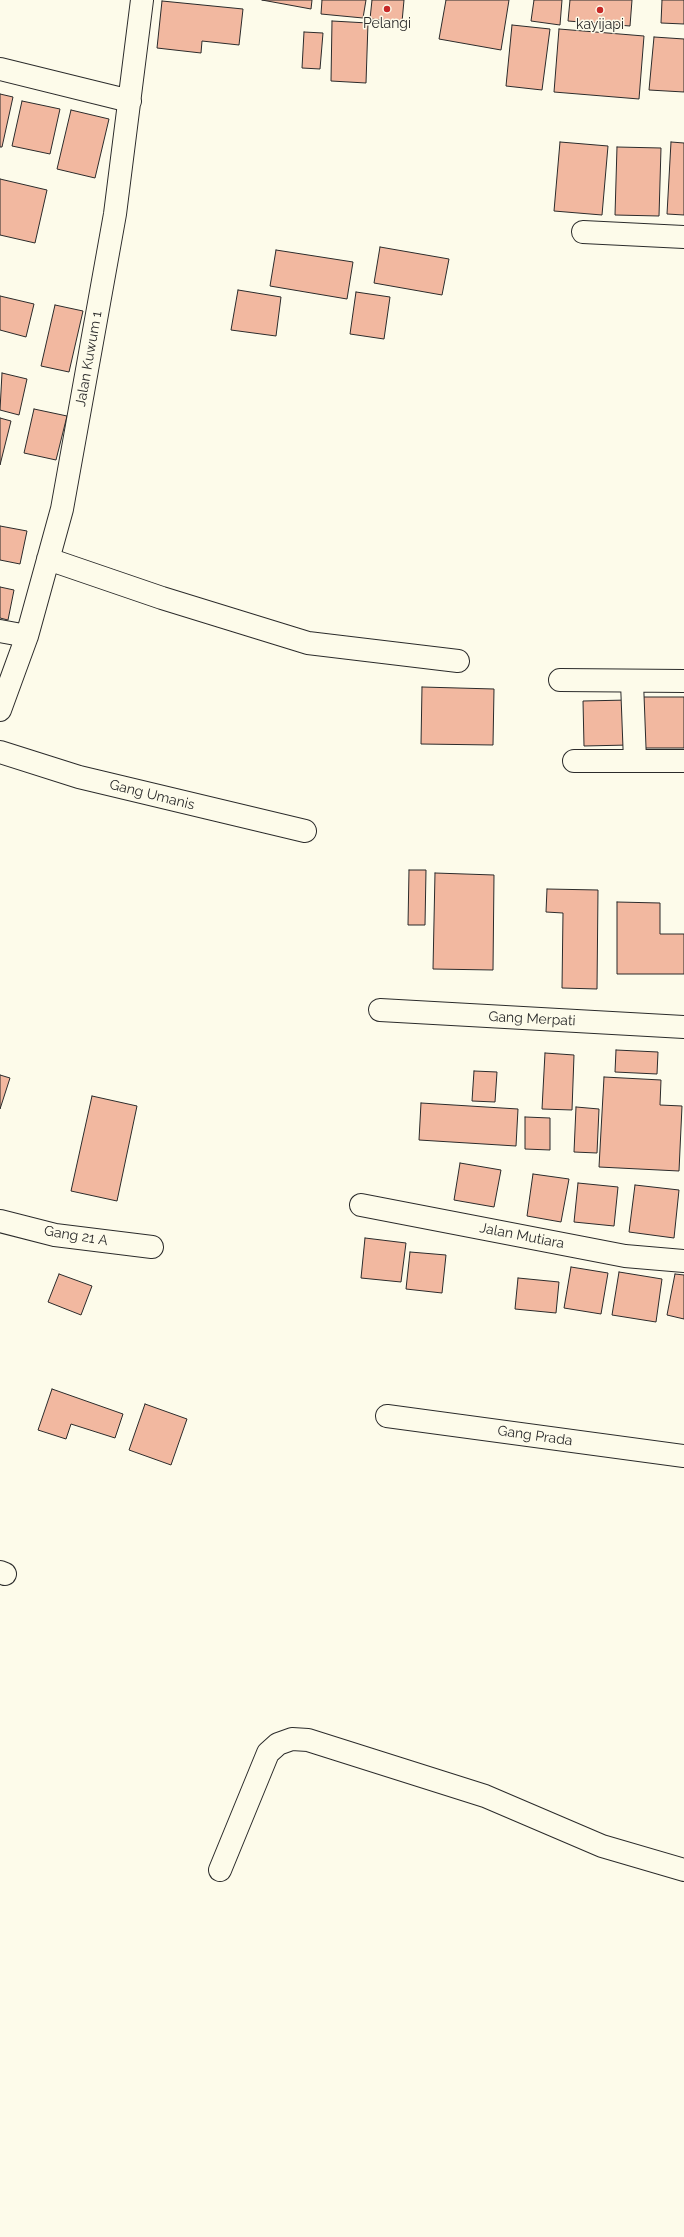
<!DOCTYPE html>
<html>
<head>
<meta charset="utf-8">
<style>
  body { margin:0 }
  canvas { display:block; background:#fdfbea }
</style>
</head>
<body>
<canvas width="684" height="2237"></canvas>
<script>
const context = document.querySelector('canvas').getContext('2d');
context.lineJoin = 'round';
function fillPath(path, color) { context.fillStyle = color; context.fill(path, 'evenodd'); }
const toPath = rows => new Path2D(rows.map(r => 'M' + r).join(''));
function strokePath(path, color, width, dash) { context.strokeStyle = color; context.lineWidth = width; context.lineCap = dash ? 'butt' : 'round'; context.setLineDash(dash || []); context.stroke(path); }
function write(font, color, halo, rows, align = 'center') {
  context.font = font + ' Raleway,sans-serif'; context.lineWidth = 3; context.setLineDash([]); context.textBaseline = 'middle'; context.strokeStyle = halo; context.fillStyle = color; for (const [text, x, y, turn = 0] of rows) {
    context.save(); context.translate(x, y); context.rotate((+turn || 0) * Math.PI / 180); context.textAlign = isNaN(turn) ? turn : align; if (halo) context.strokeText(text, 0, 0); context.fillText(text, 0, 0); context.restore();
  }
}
const building = toPath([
  [262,0,312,0,311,9,262,0],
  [322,0,366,0,363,18,321,14,322,0],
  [372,0,404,0,402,22,370,19,372,0],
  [446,0,509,0,501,50,439,39,446,0],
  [534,0,562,0,560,25,531,21,534,0],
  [570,0,632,0,630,26,568,21,570,0],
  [662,0,684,0,684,24,661,23,662,0],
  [162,1,243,9,239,45,202,41,201,53,157,48,162,1],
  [332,21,368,23,366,83,331,81,332,21],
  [512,25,550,29,542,90,506,86,512,25],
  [559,29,644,36,639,99,554,92,559,29],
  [304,32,323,33,320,69,302,68,304,32],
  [654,37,684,39,684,92,649,90,654,37],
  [0,94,13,97,2,147,0,147,0,94],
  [22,101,60,109,50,154,12,146,22,101],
  [71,110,109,119,95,178,57,169,71,110],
  [560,142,608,146,602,215,554,211,560,142],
  [671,142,684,143,684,215,667,214,671,142],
  [617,147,661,148,659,216,615,215,617,147],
  [0,179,47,190,35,243,0,235,0,179],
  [380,247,449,259,442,295,374,283,380,247],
  [276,250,353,262,347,299,270,286,276,250],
  [238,290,281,297,276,336,231,330,238,290],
  [356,292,390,297,384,339,350,334,356,292],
  [0,296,34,304,26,337,0,330,0,296],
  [55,305,83,311,69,372,41,366,55,305],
  [2,373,27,379,19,415,0,410,2,373],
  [34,409,67,416,56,460,24,453,34,409],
  [0,418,11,421,0,465,0,418],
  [0,526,27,531,20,564,0,560,0,526],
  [0,587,14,590,8,620,0,618,0,587],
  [422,687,494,689,493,745,421,744,422,687],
  [640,697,684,697,684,748,640,748,640,697],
  [628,700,629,745,584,746,583,701,628,700],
  [409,870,426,870,425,925,408,925,409,870],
  [435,873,494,875,493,970,433,969,435,873],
  [547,889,598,890,597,989,562,988,563,913,546,912,547,889],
  [617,902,660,903,660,934,684,934,684,974,617,974,617,902],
  [616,1050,658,1052,657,1074,615,1072,616,1050],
  [545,1053,574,1055,572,1110,542,1109,545,1053],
  [474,1071,497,1072,495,1102,472,1101,474,1071],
  [0,1075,10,1078,0,1109,0,1075],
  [604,1077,661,1080,660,1105,682,1106,679,1171,599,1167,604,1077],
  [92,1096,137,1106,117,1201,71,1191,92,1096],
  [421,1103,518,1109,516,1146,419,1140,421,1103],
  [576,1107,599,1109,597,1153,574,1152,576,1107],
  [525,1117,550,1118,550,1150,525,1149,525,1117],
  [460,1163,501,1170,494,1207,454,1200,460,1163],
  [533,1174,569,1179,561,1222,527,1216,533,1174],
  [578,1183,618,1187,614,1226,574,1222,578,1183],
  [635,1185,679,1190,674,1238,629,1232,635,1185],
  [365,1238,406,1243,401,1282,361,1278,365,1238],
  [410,1252,446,1255,442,1293,406,1289,410,1252],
  [571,1267,608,1273,601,1314,564,1308,571,1267],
  [619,1272,662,1279,656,1322,612,1315,619,1272],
  [59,1274,92,1286,81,1315,48,1302,59,1274],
  [675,1274,684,1275,684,1319,667,1315,675,1274],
  [518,1278,559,1282,556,1313,515,1309,518,1278],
  [52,1389,123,1414,115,1438,71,1424,66,1439,38,1430,52,1389],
  [145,1404,187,1419,171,1465,129,1450,145,1404]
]);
fillPath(building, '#f2b8a0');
strokePath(building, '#2b2b2b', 1);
const minor = toPath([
  [0,69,130,101],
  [583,232,684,237],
  [48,559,162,598,308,643,458,661],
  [0,631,27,636],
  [560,680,684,681],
  [0,710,27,636,62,509,115,214,142,0],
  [0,752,79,777,305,831],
  [574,761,635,761,632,682],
  [635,761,684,761],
  [380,1010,684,1027],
  [361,1205,625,1256,684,1261],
  [0,1221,55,1235,152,1247],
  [387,1416,684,1456],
  [0,1572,5,1574],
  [220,1870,268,1753,278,1744,292,1739,308,1740,485,1796,602,1846,684,1870]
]);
strokePath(minor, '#2b2b2b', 24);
strokePath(minor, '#fdfbea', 22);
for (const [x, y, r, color] of [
  [387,9,4,"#c62828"],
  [600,10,4,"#c62828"]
]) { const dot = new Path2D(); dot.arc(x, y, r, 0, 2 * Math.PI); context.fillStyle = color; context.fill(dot); strokePath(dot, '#fdfbea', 1.5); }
write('14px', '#2b2b2b', '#fdfbea', [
  ["Pelangi",387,24],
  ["kayijapi",600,25]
]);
write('14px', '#2b2b2b', '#fdfbea', [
  ["Jalan Kuwum 1",89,359,-80],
  ["Gang Umanis",152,795,14],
  ["Gang Merpati",532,1019,3],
  ["Gang 21 A",76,1236,9],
  ["Jalan Mutiara",522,1236,11],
  ["Gang Prada",535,1436,8]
]);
</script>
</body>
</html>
